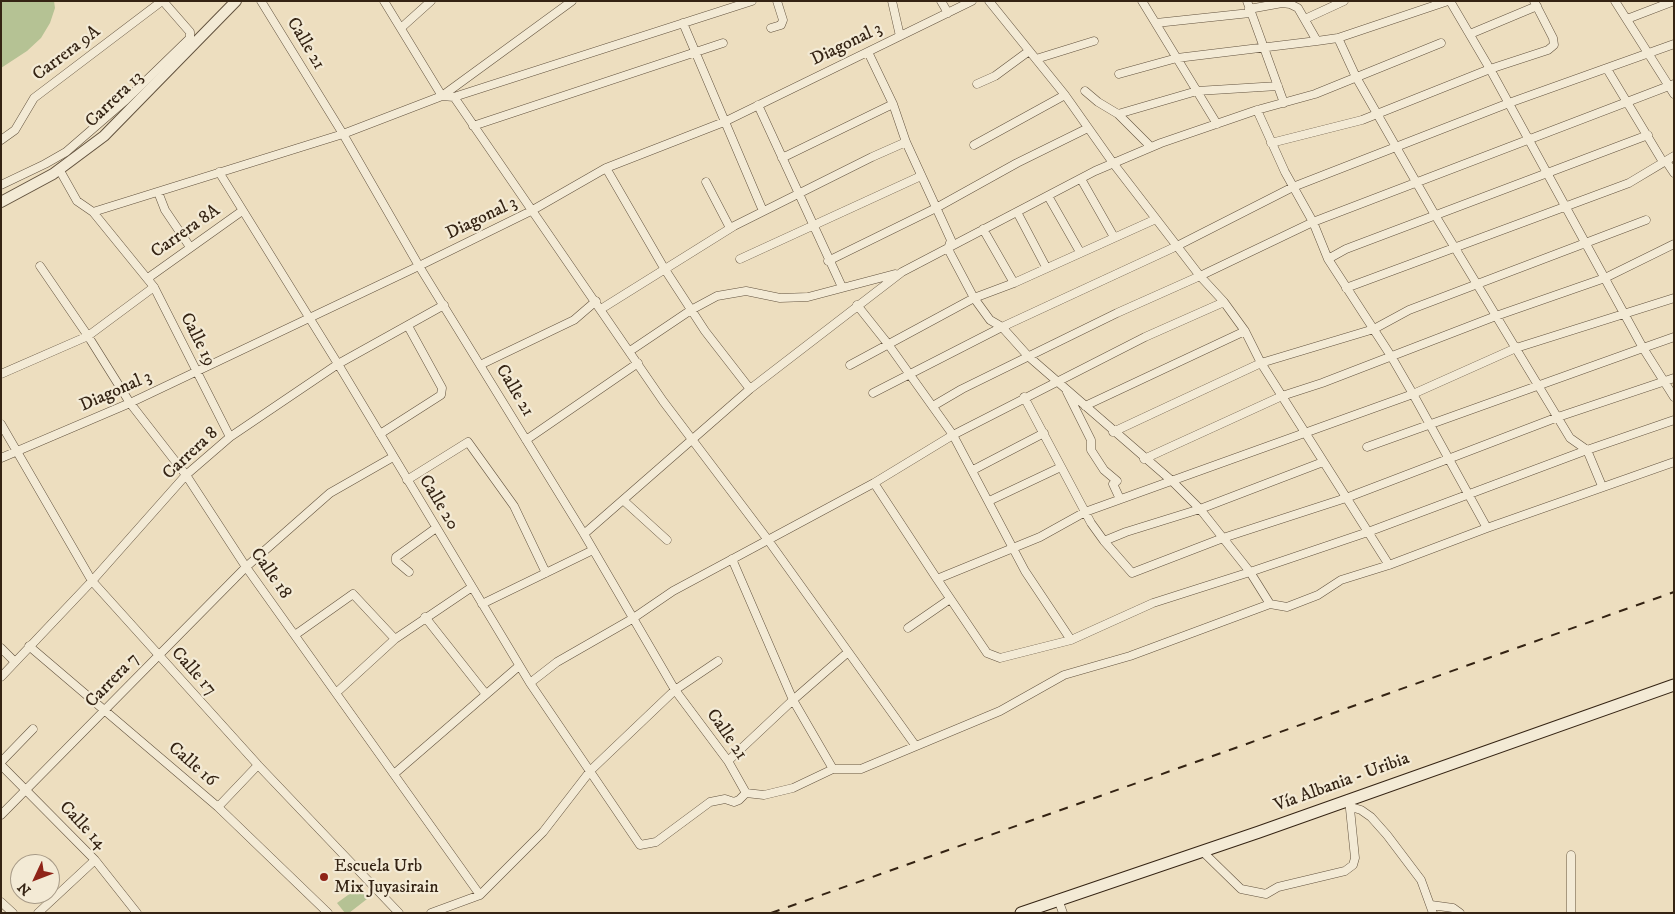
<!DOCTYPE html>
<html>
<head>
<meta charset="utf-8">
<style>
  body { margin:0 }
  #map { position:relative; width:1675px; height:914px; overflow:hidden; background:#eddebf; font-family:"IM FELL DW Pica",serif }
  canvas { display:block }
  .frame { position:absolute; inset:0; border:2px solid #342313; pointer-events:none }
  .north { position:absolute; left:10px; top:854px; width:50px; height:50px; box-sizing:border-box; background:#f3ead5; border:1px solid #a79a87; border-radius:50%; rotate:227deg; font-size:14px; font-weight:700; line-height:20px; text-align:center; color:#342313 }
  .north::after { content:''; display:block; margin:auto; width:18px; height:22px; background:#8f2418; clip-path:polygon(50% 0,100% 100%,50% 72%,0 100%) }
</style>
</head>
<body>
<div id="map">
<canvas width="1675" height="914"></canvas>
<div class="frame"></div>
<div class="north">N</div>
</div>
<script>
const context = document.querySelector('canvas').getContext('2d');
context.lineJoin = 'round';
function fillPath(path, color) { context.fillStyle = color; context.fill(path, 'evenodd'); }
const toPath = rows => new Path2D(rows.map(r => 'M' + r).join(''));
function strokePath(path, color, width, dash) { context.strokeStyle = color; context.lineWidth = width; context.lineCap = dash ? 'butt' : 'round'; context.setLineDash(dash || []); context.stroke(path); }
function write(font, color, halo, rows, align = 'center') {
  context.font = font + ' "IM FELL DW Pica",serif'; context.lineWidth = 4.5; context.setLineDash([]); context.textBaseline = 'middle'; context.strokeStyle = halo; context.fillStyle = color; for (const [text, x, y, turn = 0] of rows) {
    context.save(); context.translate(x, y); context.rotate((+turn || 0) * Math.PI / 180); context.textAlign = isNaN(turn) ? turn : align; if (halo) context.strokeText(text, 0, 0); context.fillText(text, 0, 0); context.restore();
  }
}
fillPath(toPath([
  [1,1,54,1,55,8,50,23,41,38,27,51,1,68],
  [359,887,367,899,349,913,345,913,337,903]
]), '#b5c294');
const minor = toPath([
  [261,1,343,134,419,266,584,534,675,690,728,761,746,793],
  [384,1,442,96,454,97,663,401,768,540,915,745],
  [892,1,900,36],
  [941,1,948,13],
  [989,1,1065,95,1113,163,1200,276,1224,302,1245,331,1261,363,1389,565],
  [1142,1,1217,124],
  [1247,1,1284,103],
  [1450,1,1490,69,1643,348,1674,337],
  [1615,1,1674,94],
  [1249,9,1282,3,1290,4,1298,8,1317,41,1338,38,1356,77,1435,215,1570,438,1587,450,1602,486],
  [1305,19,1344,1],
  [1627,19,1674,1],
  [683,23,763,211],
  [1156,23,1250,13],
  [401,28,431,1],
  [771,28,781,25,783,20,777,1],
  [1470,34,1537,6],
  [1338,38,1448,1],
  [868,52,893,104,906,142,951,240,948,249,974,298,990,320,1002,327,1028,356,1172,481,1200,509,1250,572,1270,604],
  [1036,59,1094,41],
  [1607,69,1663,162],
  [1119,74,1177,58,1317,41],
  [977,84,995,76,1029,51],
  [1085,91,1098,102,1118,114,1151,147],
  [454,97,752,1],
  [758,105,842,287],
  [1257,110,1285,172,1313,222,1328,259,1391,356,1413,394,1516,348,1674,298],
  [1118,114,1197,91,1278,86],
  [473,126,723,43],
  [1,140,15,130,34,98,162,1],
  [1271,143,1362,120,1490,69,1548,50,1554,45,1553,38,1534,1],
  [974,145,1065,95],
  [782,158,893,104],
  [1666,161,1674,173],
  [606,168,664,268,705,331,750,389],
  [59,169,77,201,93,212,154,287,230,437],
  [219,172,338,364,530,683,640,845,656,842,710,802,725,799,734,802,739,800,746,793],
  [1081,179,1114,237],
  [706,182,730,228],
  [1,185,45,164,66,152,126,100,190,38,190,32,163,1],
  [158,192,165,210,190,247],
  [1048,196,1080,252],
  [93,212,343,134,442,96,572,1],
  [1017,212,1046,267],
  [983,229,1014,283],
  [740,259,921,176],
  [1328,259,1346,249,1648,135],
  [828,261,936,208,1017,163,1088,128],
  [40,266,88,336,130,403,186,475,246,567,480,895],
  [148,278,242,211],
  [1346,288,1629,183,1674,156],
  [857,305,888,344,953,435,1025,571,1071,640],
  [601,309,734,226,872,157,906,142],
  [630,351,691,310,717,296,746,291,780,298,808,297,895,274],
  [480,365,574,320,596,301],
  [850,365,974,298,1014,283,1156,219],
  [1,374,88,336,154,287],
  [1067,392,1091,440,1091,450,1104,470,1117,481,1113,484,1120,499],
  [873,393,1002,327,1177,246,1293,187,1509,103,1674,44],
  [1024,397,1091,523,1104,541,1126,532,1200,509,1323,462],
  [933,406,962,389,1117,313,1200,276,1313,222,1674,84],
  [1085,406,1245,331],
  [1,424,92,581,258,765,399,913],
  [1113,432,1261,363,1374,329,1409,310,1646,220],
  [380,434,441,395,442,388,408,326],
  [526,440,638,363],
  [1367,447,1643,348,1674,397],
  [1,458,130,403,419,266,531,211,606,168,724,122,972,1],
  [1144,459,1282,396,1322,383,1496,316,1605,278,1674,244],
  [973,470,1044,433],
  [407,480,468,442,514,506,546,573],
  [874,483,937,579,1040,537,1085,512,1413,394,1487,528],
  [623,500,667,540],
  [989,501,1061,467],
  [584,534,750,389,902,272,1095,171,1161,143,1257,110,1315,94,1441,43],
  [1104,541,1132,573,1223,538,1346,498,1558,417,1674,378],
  [732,559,793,700,833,769],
  [409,572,396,561,396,557,436,528],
  [937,579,987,653,1000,658,1071,640,1153,603,1250,572,1368,532,1587,450,1674,420],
  [482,604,593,550],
  [425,617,485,693],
  [908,628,950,599],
  [295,635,353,594,395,639],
  [29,646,218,807,328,913],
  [1,648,15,662],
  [1,677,92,581,186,475,230,437,338,364,444,305],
  [530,683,557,662,632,619,673,591,874,483,953,435,1145,337,1224,302],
  [336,693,395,639,472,587],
  [728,761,793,700,847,653],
  [1,762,33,729],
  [1,765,95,860,137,913],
  [394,774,519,666],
  [746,793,764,795,793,788,833,769,861,769,1000,711,1064,675,1130,656,1270,604,1287,607,1318,595,1341,580,1389,565,1487,528,1674,462],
  [218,807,258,765],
  [1351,807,1361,810,1371,817,1387,835,1421,880,1433,913],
  [1,815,246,567,330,493,393,457],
  [1202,851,1241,889,1266,894,1278,887,1345,871,1353,865,1355,858,1349,799],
  [1058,899,1063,913],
  [1,902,13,913],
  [1431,905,1453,908,1460,913],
  [38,913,95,860],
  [431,913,480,895,543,832,591,770,675,690,718,661],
  [1571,913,1571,855]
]);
const tertiary = toPath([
  [1,202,53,174,104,136,236,1]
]);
const secondary = toPath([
  [1021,913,1259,832,1674,685]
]);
strokePath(minor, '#62523e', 9);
strokePath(tertiary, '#62523e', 12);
strokePath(secondary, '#342313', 13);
strokePath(minor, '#f3ead5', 8);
strokePath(tertiary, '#f3ead5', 10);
strokePath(secondary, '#f3ead5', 11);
strokePath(toPath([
  [771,913,1674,592]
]), '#342313', 2, [9, 9]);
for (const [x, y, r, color] of [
  [324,877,5,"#8f2418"]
]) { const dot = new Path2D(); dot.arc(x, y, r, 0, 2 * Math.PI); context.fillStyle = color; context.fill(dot); strokePath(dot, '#f3ead5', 2); }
write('18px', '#342313', '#f3ead5', [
  ["Calle 21",305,44,59],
  ["Diagonal 3",847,45,-26],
  ["Carrera 9A",67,54,-37],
  ["Carrera 13",115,100,-44],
  ["Diagonal 3",482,219,-26],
  ["Carrera 8A",186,232,-35],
  ["Calle 19",197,340,63],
  ["Calle 21",514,391,59],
  ["Diagonal 3",116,392,-24],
  ["Carrera 8",191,454,-43],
  ["Calle 20",438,503,59],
  ["Calle 18",270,574,55],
  ["Calle 17",193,672,48],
  ["Carrera 7",113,681,-46],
  ["Calle 21",726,735,55],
  ["Calle 16",192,765,41],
  ["Vía Albania - Uribia",1342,783,-20],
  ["Calle 14",82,826,46]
]);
write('18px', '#342313', '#f3ead5', [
  ["Escuela Urb",334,867],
  ["Mix Juyasirain",334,888]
], 'left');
</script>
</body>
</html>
